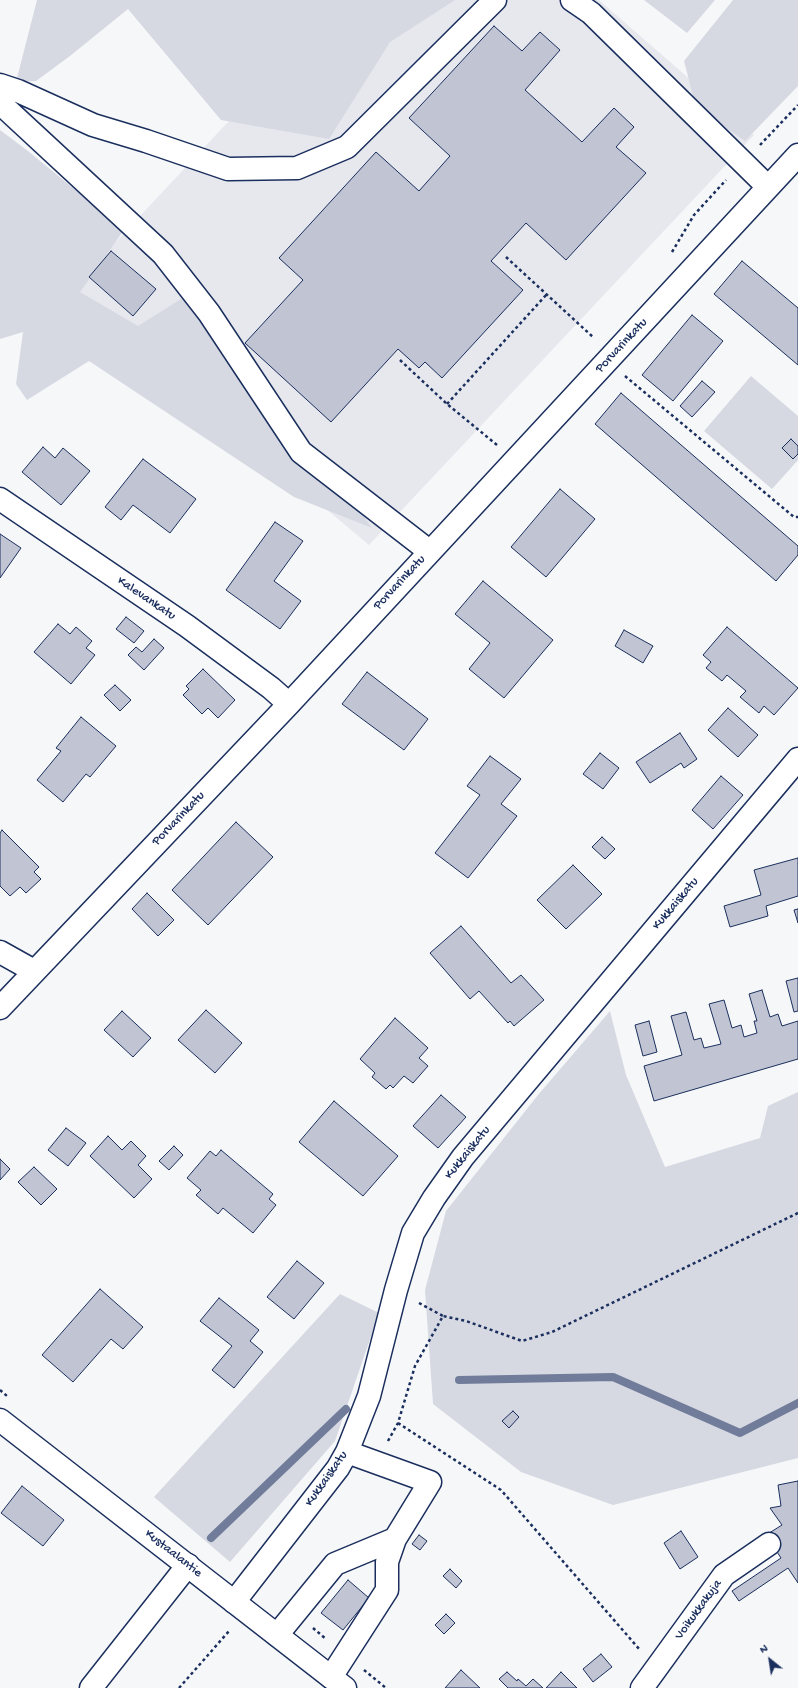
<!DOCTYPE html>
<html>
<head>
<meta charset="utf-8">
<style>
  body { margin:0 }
  #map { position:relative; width:798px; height:1688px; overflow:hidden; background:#f6f7f9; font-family:"Gochi Hand",sans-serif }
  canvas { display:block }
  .north { position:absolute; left:750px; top:1640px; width:40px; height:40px; -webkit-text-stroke:3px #fff; paint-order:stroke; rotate:330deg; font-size:11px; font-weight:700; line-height:16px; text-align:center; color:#1b2f5e }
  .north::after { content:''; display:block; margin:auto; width:14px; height:18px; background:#1b2f5e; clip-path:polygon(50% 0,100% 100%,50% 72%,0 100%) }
</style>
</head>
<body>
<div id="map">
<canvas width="798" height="1688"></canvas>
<div class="north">N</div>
</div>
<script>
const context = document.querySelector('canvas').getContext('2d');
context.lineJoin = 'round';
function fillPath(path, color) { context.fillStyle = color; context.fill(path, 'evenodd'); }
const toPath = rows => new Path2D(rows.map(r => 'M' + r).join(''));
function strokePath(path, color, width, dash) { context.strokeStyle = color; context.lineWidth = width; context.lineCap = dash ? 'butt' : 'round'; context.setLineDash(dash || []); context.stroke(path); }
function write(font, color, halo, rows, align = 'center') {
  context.font = font + ' "Gochi Hand",sans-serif'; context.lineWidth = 3; context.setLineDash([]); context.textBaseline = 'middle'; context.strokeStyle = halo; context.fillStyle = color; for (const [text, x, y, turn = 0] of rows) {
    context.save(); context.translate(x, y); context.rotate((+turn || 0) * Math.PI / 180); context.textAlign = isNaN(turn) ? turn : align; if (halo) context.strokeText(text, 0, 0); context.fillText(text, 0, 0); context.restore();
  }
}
fillPath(toPath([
  [342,0,599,0,754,135,369,545,68,293]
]), '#e6e8ee');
fillPath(toPath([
  [37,0,455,0,390,42,329,139,221,120,128,9,70,56,36,81,16,82],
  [644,0,715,0,687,33],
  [733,0,798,0,798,86,745,141,696,107,684,61],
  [0,130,28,151,124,230,80,292,138,326,189,294,349,496,372,528,294,497,89,361,27,400,16,384,23,332,0,339],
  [751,376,798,416,798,460,772,489,704,431],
  [610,1011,626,1075,665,1167,760,1138,768,1106,798,1092,798,1458,613,1505,521,1472,433,1404,425,1290,446,1211,538,1095],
  [340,1294,379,1313,335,1441,230,1562,154,1497]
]), '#d6d9e2');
strokePath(toPath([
  [459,1380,613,1377,740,1433,798,1403],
  [211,1538,346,1409]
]), '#707c99', 8);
const building = toPath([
  [494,26,522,51,540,32,560,50,525,90,582,142,614,108,634,127,616,147,646,173,566,260,526,223,491,261,523,290,442,378,425,362,419,368,398,349,331,422,245,343,303,280,279,258,376,152,419,191,450,156,409,118,494,26],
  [111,251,156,289,133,316,89,277,111,251],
  [742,261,798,308,798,365,714,294,742,261],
  [692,315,723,341,673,401,642,375,692,315],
  [702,381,715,392,692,417,680,406,702,381],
  [621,393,798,546,798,555,776,581,595,424,621,393],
  [791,439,798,446,798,454,793,459,782,448,791,439],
  [43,447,55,458,63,448,90,471,61,505,22,472,43,447],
  [143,459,196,499,170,533,133,505,121,520,105,507,143,459],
  [560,489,595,519,546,577,511,547,560,489],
  [275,522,303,541,274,581,301,601,280,629,226,590,275,522],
  [0,534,21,548,0,578,0,534],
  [483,581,553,640,504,698,469,669,490,643,455,614,483,581],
  [126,617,144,631,134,643,116,629,126,617],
  [58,624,70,634,76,627,92,641,86,648,95,655,71,684,34,652,58,624],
  [727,627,798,688,774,715,764,706,759,713,740,697,746,691,727,675,722,681,706,668,711,662,703,655,727,627],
  [624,630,653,646,643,663,615,646,624,630],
  [154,639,164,648,144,670,128,655,136,647,142,652,154,639],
  [203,669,235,700,218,718,208,708,202,714,183,695,189,689,186,686,203,669],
  [367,672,428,719,404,750,342,704,367,672],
  [115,685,131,700,120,711,104,695,115,685],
  [728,708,758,735,738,757,708,730,728,708],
  [81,717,116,746,90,777,86,774,63,802,37,780,61,751,56,748,81,717],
  [680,733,697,759,684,768,681,763,650,783,636,762,680,733],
  [600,753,619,768,603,789,583,774,600,753],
  [490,756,521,779,501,804,517,816,468,878,435,853,480,795,467,786,490,756],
  [721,776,743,795,713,829,692,810,721,776],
  [236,822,273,857,208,925,172,890,236,822],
  [2,830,39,867,34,872,41,879,26,893,20,887,10,896,0,886,0,833,2,830],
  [602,837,615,849,605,859,592,847,602,837],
  [798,858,798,896,766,906,768,916,730,927,724,906,761,895,754,870,798,858],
  [573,865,602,894,566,929,537,900,573,865],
  [147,893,174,920,158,936,132,909,147,893],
  [798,909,798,923,794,910,798,909],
  [461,926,511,983,521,975,544,1000,514,1026,510,1021,508,1023,479,991,470,999,430,953,461,926],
  [798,978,798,1011,794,1012,786,981,798,978],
  [762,990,770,1017,778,1014,782,1026,798,1021,798,1059,654,1101,644,1066,682,1055,671,1016,686,1012,694,1040,701,1038,704,1048,721,1044,709,1004,724,1000,732,1028,741,1025,744,1037,757,1033,754,1021,757,1021,749,994,762,990],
  [206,1010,242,1043,215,1073,178,1040,206,1010],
  [122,1011,151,1038,133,1057,104,1030,122,1011],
  [395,1018,428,1048,419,1058,428,1066,413,1083,404,1076,393,1088,390,1085,386,1089,372,1077,375,1073,360,1059,395,1018],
  [649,1021,657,1052,643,1056,635,1025,649,1021],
  [441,1095,466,1117,438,1148,413,1126,441,1095],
  [334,1101,398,1156,363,1196,299,1142,334,1101],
  [66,1128,86,1143,68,1166,48,1150,66,1128],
  [108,1136,122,1150,131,1141,146,1156,138,1165,152,1179,134,1198,90,1156,108,1136],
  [174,1146,183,1155,169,1170,159,1161,174,1146],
  [221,1150,273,1194,269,1199,276,1205,253,1233,223,1208,218,1214,196,1195,201,1190,187,1178,210,1151,216,1156,221,1150],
  [0,1159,10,1169,0,1180,0,1159],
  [34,1167,57,1189,41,1205,18,1182,34,1167],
  [297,1261,324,1283,294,1319,267,1297,297,1261],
  [100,1289,143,1327,123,1349,111,1339,73,1382,42,1355,100,1289],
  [219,1298,259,1330,250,1341,263,1352,234,1388,212,1370,232,1346,200,1321,219,1298],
  [513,1411,519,1417,509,1428,502,1421,513,1411],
  [798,1481,798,1583,788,1568,739,1601,732,1591,781,1558,766,1535,782,1525,770,1508,781,1506,778,1485,798,1481],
  [22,1486,64,1520,43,1546,1,1513,22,1486],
  [681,1531,698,1557,680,1569,664,1543,681,1531],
  [419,1535,427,1541,420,1550,412,1544,419,1535],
  [450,1569,462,1581,456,1588,443,1576,450,1569],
  [348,1580,369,1598,343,1630,321,1613,348,1580],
  [446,1614,455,1623,444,1634,435,1625,446,1614],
  [601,1654,612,1667,593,1682,583,1669,601,1654],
  [461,1670,480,1688,445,1688,461,1670],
  [507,1672,517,1681,518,1679,526,1686,533,1679,543,1688,508,1688,499,1679,507,1672],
  [561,1672,577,1688,546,1688,561,1672]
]);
fillPath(building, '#c0c4d3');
strokePath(building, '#1b2f5e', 1);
const minor = toPath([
  [572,0,591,13,768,187],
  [0,85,18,91,93,125,146,141,228,169,297,168,347,147,495,0],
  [0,103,163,254,209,313,301,452,429,551],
  [0,499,187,626,271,688,289,704],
  [0,952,34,971],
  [0,1008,289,704,798,155],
  [234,1602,338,1468,347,1452,369,1396,396,1290,413,1233,434,1198,463,1157,798,759],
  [277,1635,335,1564,395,1539],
  [331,1677,387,1590,387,1562,395,1539,430,1482,347,1452],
  [91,1688,188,1565],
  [642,1688,724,1575,769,1544]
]);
const major = toPath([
  [0,1420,345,1688]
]);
strokePath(minor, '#1b2f5e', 25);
strokePath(major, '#1b2f5e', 25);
strokePath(toPath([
  [760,145,798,105],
  [672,252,694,215,726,180],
  [506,257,594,338],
  [400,360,447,404,497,445],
  [625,376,794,517,798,517],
  [447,404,547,294],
  [419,1303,443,1316],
  [0,1390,7,1396],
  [398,1423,501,1490,640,1650],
  [388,1441,398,1423,415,1366,443,1316,466,1321,522,1341,552,1332,798,1213],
  [313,1628,326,1639],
  [364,1670,386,1688],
  [179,1688,230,1630]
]), '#1b2f5e', 2.5, [3, 3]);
strokePath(minor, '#fff', 22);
strokePath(major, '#fff', 22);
write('13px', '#1b2f5e', '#fff', [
  ["Porvarinkatu",622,346,-47],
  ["Porvarinkatu",400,583,-47],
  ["Kalevankatu",146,599,34],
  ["Porvarinkatu",179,819,-46],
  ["Kukkaiskatu",676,904,-50],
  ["Kukkaiskatu",468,1153,-51],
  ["Kukkaiskatu",327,1479,-55],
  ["Kustaalantie",173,1554,38],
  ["Voikukkakuja",699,1610,-54]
]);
</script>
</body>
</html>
